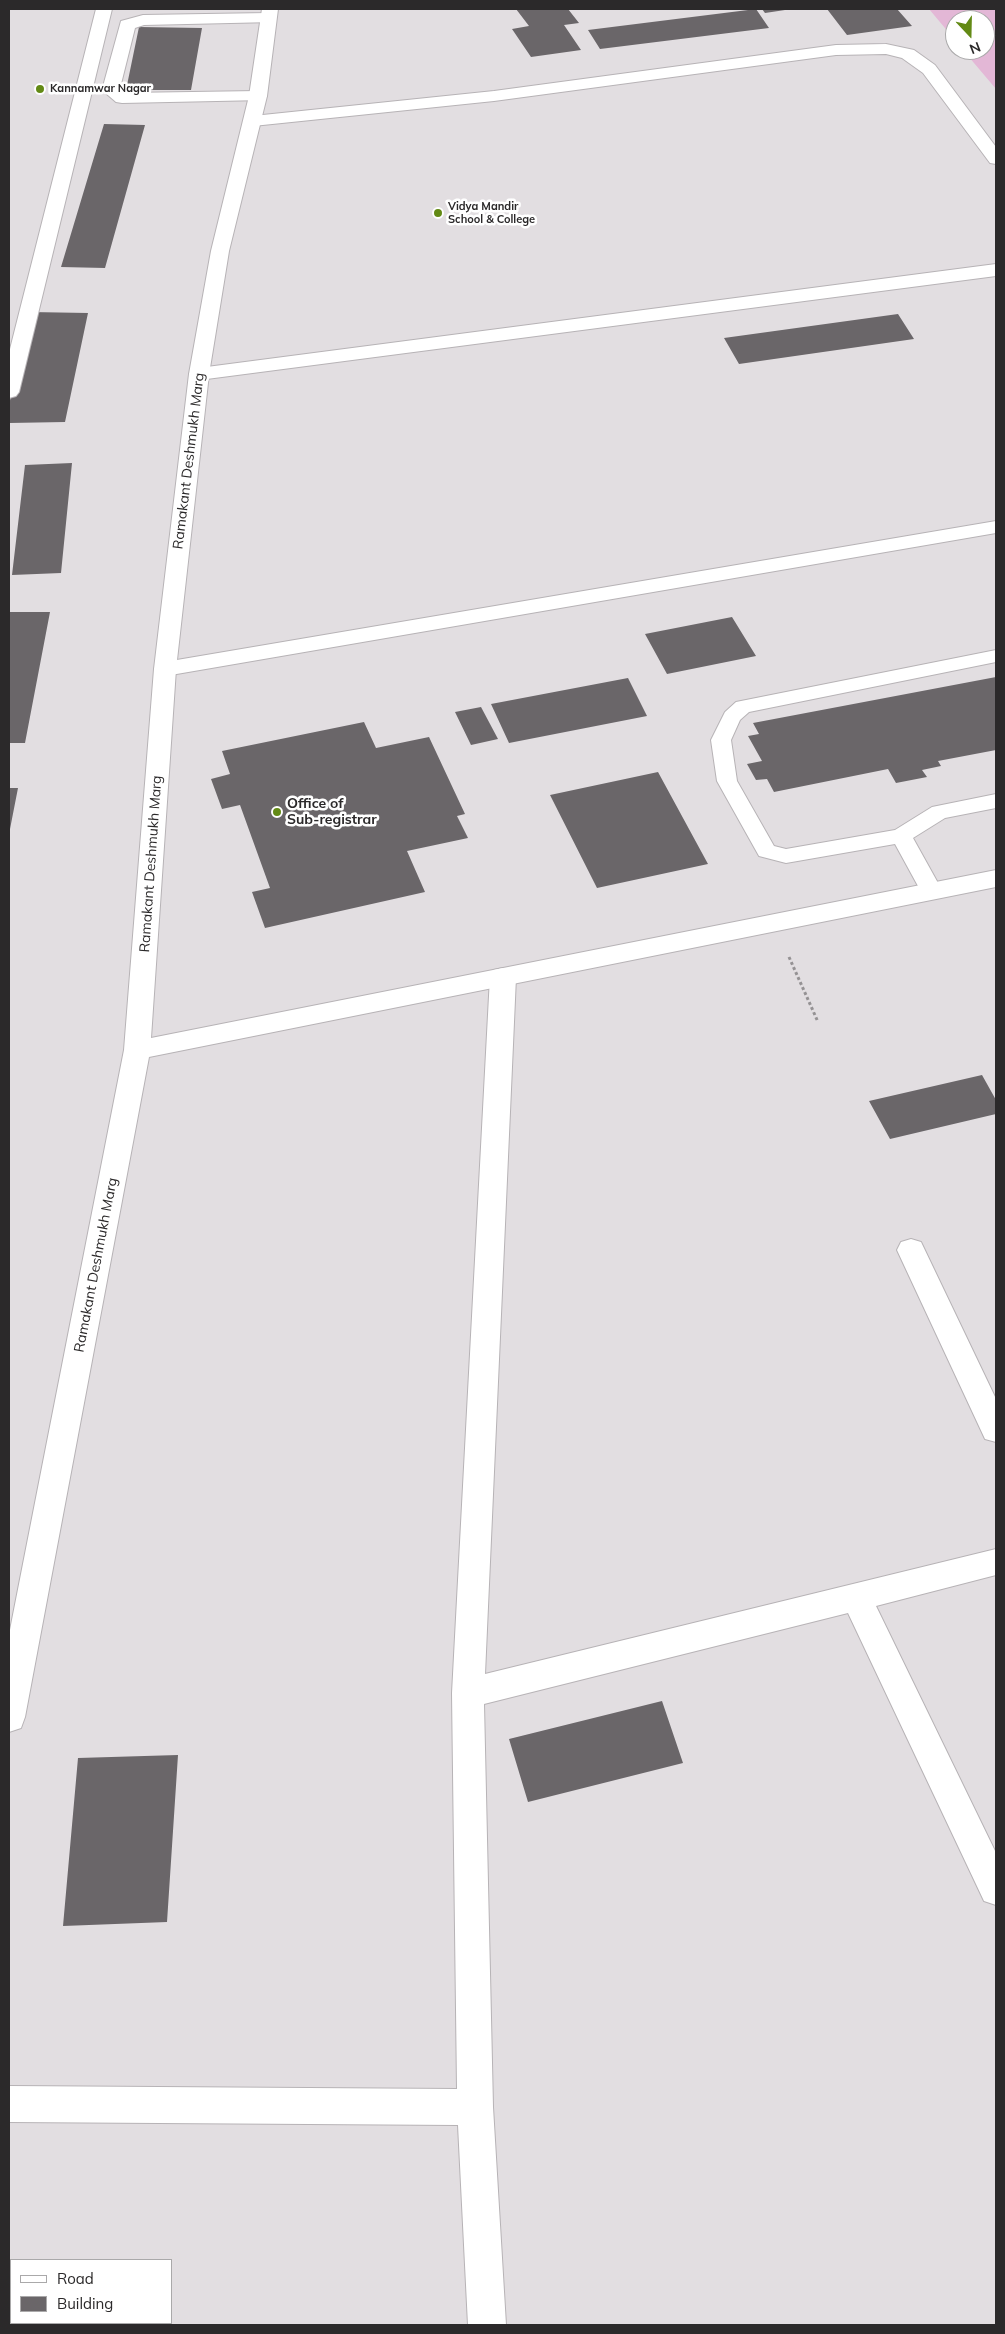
<!DOCTYPE html>
<html>
<head>
<meta charset="utf-8">
<style>
  body { margin:0 }
  #map { position:relative; width:1005px; height:2334px; overflow:hidden; background:#e2dee1; font-family:Mulish,sans-serif }
  canvas { display:block }
  .frame { position:absolute; inset:0; border:10px solid #2b292a; pointer-events:none }
  .legend { position:absolute; left:10px; top:2259px; width:162px; height:65px; box-sizing:border-box; background:#fff; border:1px solid #aaa9aa; margin:0; padding:6px 9px; list-style:none; font-size:15px; color:#2b292a }
  .legend li { display:flex; align-items:center; gap:10px; height:25px }
  .legend b { width:25px; border:1px solid #aaa9aa }
  .north { position:absolute; left:945px; top:10px; width:50px; height:50px; box-sizing:border-box; background:#fff; border:1px solid #aaa9aa; border-radius:50%; rotate:159deg; font-size:14px; font-weight:700; line-height:20px; text-align:center; color:#2b292a }
  .north::after { content:''; display:block; margin:auto; width:18px; height:22px; background:#638a15; clip-path:polygon(50% 0,100% 100%,50% 72%,0 100%) }
</style>
</head>
<body>
<div id="map">
<canvas width="1005" height="2334"></canvas>
<div class="frame"></div>
<ul class="legend">
<li><b style="height:6px;background:#fff"></b>Road</li>
<li><b style="height:14px;background:#6a6669"></b>Building</li>
</ul>
<div class="north">N</div>
</div>
<script>
const context = document.querySelector('canvas').getContext('2d');
context.lineJoin = 'round';
function fillPath(path, color) { context.fillStyle = color; context.fill(path, 'evenodd'); }
const toPath = rows => new Path2D(rows.map(r => 'M' + r).join(''));
function strokePath(path, color, width, dash) { context.strokeStyle = color; context.lineWidth = width; context.lineCap = dash ? 'butt' : 'round'; context.setLineDash(dash || []); context.stroke(path); }
function write(font, color, halo, rows, align = 'center') {
  context.font = font + ' Mulish,sans-serif'; context.lineWidth = 5; context.setLineDash([]); context.textBaseline = 'middle'; context.strokeStyle = halo; context.fillStyle = color; for (const [text, x, y, turn = 0] of rows) {
    context.save(); context.translate(x, y); context.rotate((+turn || 0) * Math.PI / 180); context.textAlign = isNaN(turn) ? turn : align; if (halo) context.strokeText(text, 0, 0); context.fillText(text, 0, 0); context.restore();
  }
}
fillPath(toPath([
  [929,9,996,9,996,89,963,50,985,50,985,20,955,20,955,40]
]), '#e3b7d6');
fillPath(toPath([
  [516,9,568,9,579,23,564,25,581,50,531,57,512,29,529,26],
  [756,9,769,28,600,49,588,30],
  [762,9,785,9,785,10,765,13],
  [827,9,897,9,912,26,847,35],
  [139,27,202,28,191,90,126,90],
  [104,124,145,125,105,268,61,267],
  [30,312,88,313,65,422,9,423,9,405],
  [898,314,914,339,739,364,724,338],
  [72,463,61,573,12,575,25,465],
  [9,612,50,612,25,743,9,743],
  [732,617,756,656,667,674,645,634],
  [996,677,996,750,938,761,941,766,922,770,927,777,896,783,888,769,774,792,767,779,756,780,747,764,762,761,748,736,759,734,753,723],
  [628,678,647,716,509,743,491,704],
  [481,707,498,739,471,745,455,712],
  [364,722,376,748,429,737,465,814,457,816,468,838,407,851,425,892,265,928,252,892,270,888,240,805,222,809,211,779,230,774,222,751],
  [658,772,708,864,597,888,550,795],
  [9,788,18,788,10,829,9,829],
  [982,1075,996,1100,996,1114,890,1139,869,1101],
  [662,1701,683,1763,528,1802,509,1739],
  [178,1755,167,1922,63,1926,78,1758]
]), '#6a6669');
const service = toPath([
  [996,650,996,662,749,712,740,720,731,740,737,781,774,846,786,849,895,830,932,807,996,794,996,808,945,818,913,838,943,892,940,897,932,899,924,897,895,844,786,863,759,856,717,781,711,740,725,712,736,702,996,650]
]);
const minor = toPath([
  [268,13,274,14,276,18,274,22,144,25,135,28,120,88,126,93,258,91,264,92,267,96,264,100,122,103,116,102,102,90,121,21,143,15,268,13],
  [886,44,914,50,935,65,996,147,996,164,990,163,923,73,902,58,886,54,836,55,494,101,253,126,247,125,244,121,247,117,253,116,494,91,836,45,886,44],
  [996,264,996,276,199,380,192,378,189,374,192,370,199,368,996,264],
  [996,521,996,533,165,676,157,674,154,669,157,664,165,662,996,521],
  [503,968,512,970,516,977,485,1674,996,1549,996,1575,876,1606,996,1853,996,1905,984,1901,848,1613,484,1704,493,2107,506,2325,468,2325,458,2125,9,2122,9,2086,457,2089,452,1693,490,977,494,970,503,968],
  [911,1239,921,1242,996,1399,996,1442,985,1439,897,1250,901,1242,911,1239]
]);
const tertiary = toPath([
  [96,9,112,9,19,392,16,396,9,398,9,353,96,9],
  [262,9,278,9,267,96,229,251,209,374,176,669,151,1038,996,870,996,887,149,1057,25,1717,21,1728,9,1732,9,1635,124,1050,154,669,189,374,211,251,249,96,262,9]
]);
strokePath(service, '#b7b3b6', 2);
strokePath(minor, '#b7b3b6', 2);
strokePath(tertiary, '#b7b3b6', 2);
strokePath(toPath([
  [789,957,818,1022]
]), '#959294', 3, [3, 2.5]);
fillPath(service, '#fff');
fillPath(minor, '#fff');
fillPath(tertiary, '#fff');
for (const [x, y, r, color] of [
  [40,89,5,"#638a15"],
  [438,213,5,"#638a15"],
  [277,812,5,"#638a15"]
]) { const dot = new Path2D(); dot.arc(x, y, r, 0, 2 * Math.PI); context.fillStyle = color; context.fill(dot); strokePath(dot, '#fff', 2); }
write('bold 11px', '#2b292a', '#fff', [
  ["Kannamwar Nagar",50,89],
  ["Vidya Mandir",448,207],
  ["School & College",448,220]
], 'left');
write('14px', '#2b292a', '#fff', [
  ["Ramakant Deshmukh Marg",189,461,-83],
  ["Ramakant Deshmukh Marg",151,864,-86],
  ["Ramakant Deshmukh Marg",96,1265,-79]
]);
write('bold 14px', '#2b292a', '#fff', [
  ["Office of",287,804],
  ["Sub-registrar",287,820]
], 'left');
</script>
</body>
</html>
